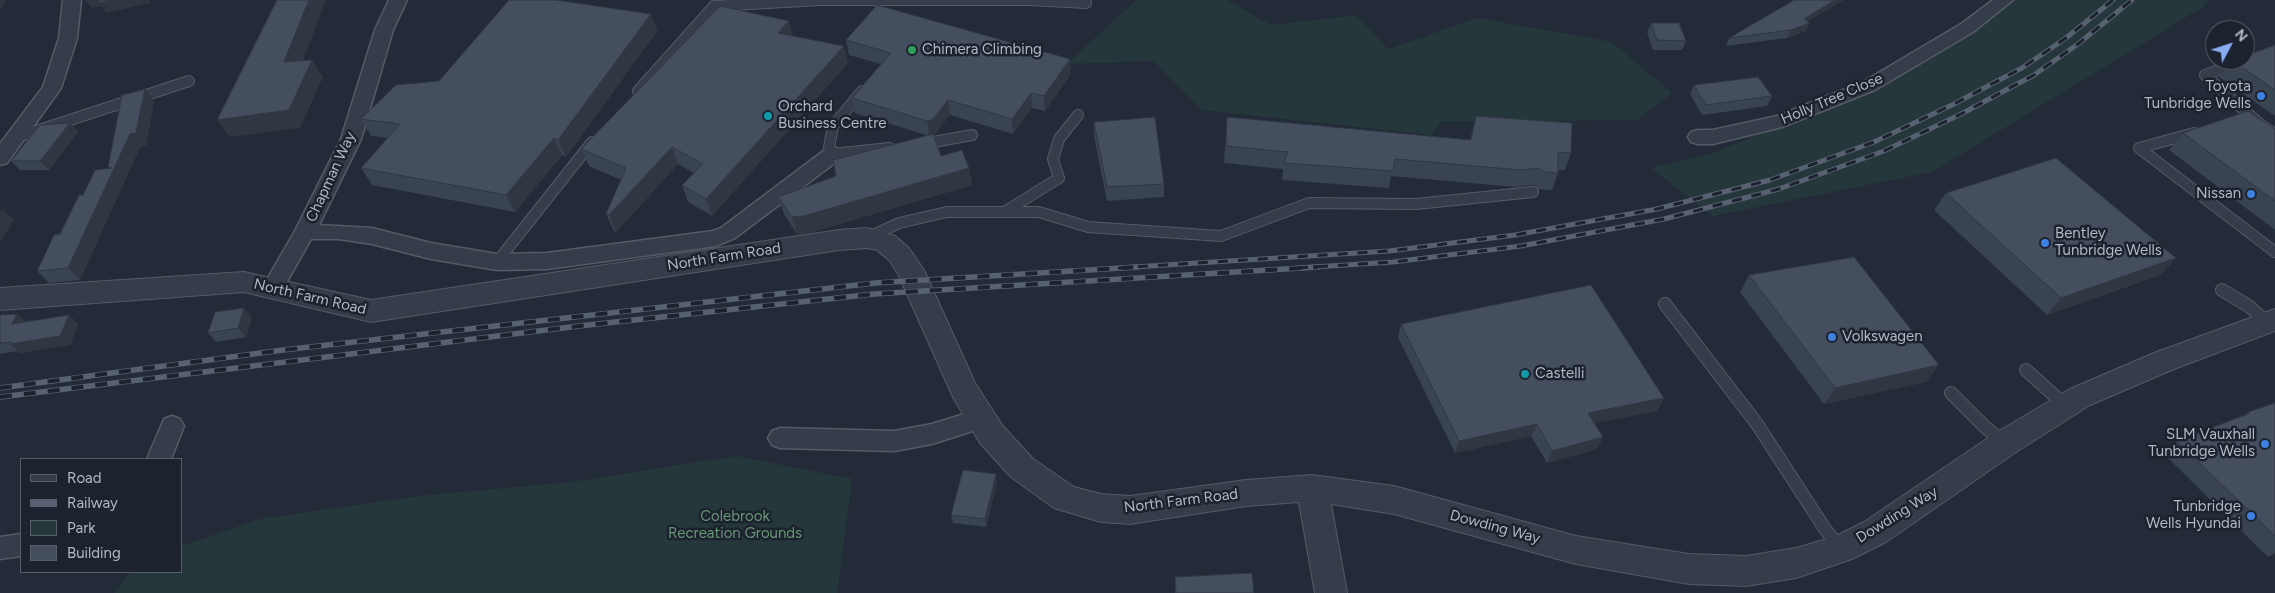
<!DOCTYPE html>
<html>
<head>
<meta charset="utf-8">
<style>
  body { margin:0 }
  #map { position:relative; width:2275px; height:593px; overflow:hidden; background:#232b39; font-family:Figtree,sans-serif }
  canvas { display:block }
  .legend { position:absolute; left:20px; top:458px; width:162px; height:115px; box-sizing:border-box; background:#1c222e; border:1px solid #585e6b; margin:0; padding:6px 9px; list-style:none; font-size:15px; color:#b1b8c6 }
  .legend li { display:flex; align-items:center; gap:10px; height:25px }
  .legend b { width:25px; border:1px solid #585e6b }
  .north { position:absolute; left:2205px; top:20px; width:50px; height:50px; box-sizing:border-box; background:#1c222e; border:1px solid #585e6b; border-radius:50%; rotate:50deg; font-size:14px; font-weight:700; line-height:20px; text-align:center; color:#b1b8c6 }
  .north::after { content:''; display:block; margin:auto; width:18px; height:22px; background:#89acf3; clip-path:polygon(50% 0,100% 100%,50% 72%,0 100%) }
</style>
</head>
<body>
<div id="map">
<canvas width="2275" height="593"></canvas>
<ul class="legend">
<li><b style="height:6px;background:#363d4a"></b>Road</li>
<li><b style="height:6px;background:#586171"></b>Railway</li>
<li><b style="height:14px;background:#25373a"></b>Park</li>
<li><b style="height:14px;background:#444e5e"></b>Building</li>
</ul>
<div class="north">N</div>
</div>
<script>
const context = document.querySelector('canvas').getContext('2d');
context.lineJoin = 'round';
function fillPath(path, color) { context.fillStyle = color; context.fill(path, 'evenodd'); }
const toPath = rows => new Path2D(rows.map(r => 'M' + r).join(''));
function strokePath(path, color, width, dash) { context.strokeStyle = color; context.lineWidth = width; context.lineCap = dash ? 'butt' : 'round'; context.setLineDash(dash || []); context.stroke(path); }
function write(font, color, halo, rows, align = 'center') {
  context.font = font + ' Figtree,sans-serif'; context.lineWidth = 5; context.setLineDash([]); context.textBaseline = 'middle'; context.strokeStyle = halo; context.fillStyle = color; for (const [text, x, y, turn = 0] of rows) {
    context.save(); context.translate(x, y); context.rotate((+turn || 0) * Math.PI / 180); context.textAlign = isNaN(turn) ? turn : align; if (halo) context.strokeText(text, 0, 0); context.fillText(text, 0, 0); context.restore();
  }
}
fillPath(toPath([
  [1136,0,1227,0,1271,25,1356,15,1388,49,1478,18,1612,42,1672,93,1637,120,1440,122,1432,135,1201,110,1154,61,1067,64],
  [2010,0,2209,0,2203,7,1932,172,1713,216,1651,168,1716,152,1847,98],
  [737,456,852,479,837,593,114,593,131,572,181,572,181,546,260,519,418,496,571,482]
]), '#25373a');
const serviceFar1 = toPath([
  [2245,60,2205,75,2262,126,2275,134],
  [638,91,714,6,820,0,1029,0,1086,3],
  [862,91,833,126,829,147,833,154,889,148],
  [2194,133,2139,148,2275,252],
  [15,138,189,81],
  [922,144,972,135],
  [1006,211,1059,178,1053,159,1059,139,1078,115],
  [869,237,899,223,947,212,1039,212,1088,227,1221,236,1309,203,1416,204,1533,192],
  [497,262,592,142]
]);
const service = toPath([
  [2222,290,2250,307,2267,323],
  [1665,304,1757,424,1825,529,1841,549],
  [2026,370,2066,406],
  [1951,393,1985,427,2005,443]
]);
const minor = toPath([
  [63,0,81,0,77,38,61,88,7,163,0,165,0,144,43,87,59,38,63,0],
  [389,0,407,0,393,30,361,139,319,225,372,228,431,243,497,254,547,253,713,231,721,228,826,149,833,147,840,149,843,154,840,159,735,238,716,246,547,269,497,270,431,259,372,244,339,239,311,239,280,294,273,296,266,294,262,288,295,231,341,139,375,30,389,0],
  [1993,0,2013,0,1973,32,1875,90,1782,127,1713,144,1698,144,1691,142,1688,137,1691,132,1698,130,1713,130,1777,116,1863,82,1961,24,1993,0],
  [980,409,988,412,991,419,988,426,932,444,894,451,780,448,772,445,768,438,772,431,780,428,894,431,932,424,980,409],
  [172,416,180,419,184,426,171,459,147,459,164,419,172,416],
  [21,534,21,556,0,559,0,537,21,534]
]);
const tertiary = toPath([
  [867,228,895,236,908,247,924,270,975,383,1002,425,1033,459,1074,487,1101,494,1130,496,1246,480,1312,475,1394,486,1576,536,1689,554,1746,556,1796,548,1834,537,1864,522,1994,434,2070,389,2154,353,2275,309,2275,331,2174,369,2090,405,2016,452,1886,542,1852,559,1796,578,1746,586,1689,584,1576,564,1394,514,1331,504,1347,593,1315,593,1299,502,1246,506,1130,524,1101,522,1054,508,1011,477,980,443,953,397,898,274,890,261,877,250,867,248,839,250,371,322,244,292,0,310,0,288,244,272,371,300,839,230,867,228]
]);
strokePath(serviceFar1, '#545b67', 12);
strokePath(service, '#545b67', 14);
strokePath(minor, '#545b67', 3);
strokePath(tertiary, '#545b67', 2);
strokePath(serviceFar1, '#363d4a', 10);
strokePath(service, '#363d4a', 12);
fillPath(minor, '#363d4a');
fillPath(tertiary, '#363d4a');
const railFar1 = toPath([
  [1118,268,1389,251,1515,235,1657,209,1770,180,1874,142,1952,105,2022,68,2066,38,2113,0],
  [1298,268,1393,262,1521,246,1664,219,1779,189,1884,151,1963,113,2034,75,2078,44,2132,0]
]);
const rail = toPath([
  [0,388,283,350,875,283,1138,267],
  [0,397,579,326,874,294,1318,267]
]);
strokePath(railFar1, '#586171', 5);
strokePath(rail, '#586171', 5.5);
strokePath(railFar1, '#1c222e', 3, [10]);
strokePath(rail, '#1c222e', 4, [12]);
fillPath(toPath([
  [651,14,657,31,566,157,562,155,515,212,372,185,361,168,388,138,371,136,361,119,439,81],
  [1808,22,1806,31,1787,38,1726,46,1729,38],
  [1651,23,1686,41,1682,50,1653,50,1647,32],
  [846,40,1071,74,1045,111,1032,108,1013,134,950,115,934,135,941,156,969,168,972,185,809,233,797,234,784,214,778,197,836,176,929,136,855,113,852,98,881,64,849,55],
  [2275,45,2275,116,2219,77,2233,61],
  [848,63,712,216,688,202,682,185,694,173,678,164,616,232,614,231,606,214,621,180,589,166,581,149],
  [1694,85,1772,96,1767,106,1702,115,1690,94],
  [154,101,146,145,140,147,80,280,49,283,37,271,60,234,83,195,109,168,108,167],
  [1476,116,1571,153,1565,170,1558,170,1558,173,1552,190,1539,189,1533,185,1515,187,1391,176,1389,188,1282,180,1283,169,1224,163,1227,117,1470,140],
  [1094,122,1164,184,1164,197,1107,201,1094,136],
  [70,123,78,132,49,170,20,170,11,161],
  [2275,129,2275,230,2169,150,2183,133],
  [1946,193,2176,258,2160,275,2047,315,1934,210],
  [1749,275,1926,382,1824,404,1740,292],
  [17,314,26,322,69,315,78,324,70,345,20,353,18,351,0,354,0,315],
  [252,317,246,337,216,342,208,333],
  [1401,324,1664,398,1657,411,1594,423,1603,437,1597,449,1547,463,1531,436,1455,453,1398,337],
  [2275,403,2275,554,2268,557,2163,453,2177,441,2243,416,2248,412],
  [997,482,986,527,953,523,951,515],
  [1175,577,1254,593,1175,593]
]), '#3a4351');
fillPath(toPath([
  [0,0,6,0,0,11],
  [85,0,150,0,150,3,106,13,101,6,92,8],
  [309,0,326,0,296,79,284,62],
  [1835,0,1844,0,1801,26,1810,23,1806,31,1787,38,1791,30,1804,19],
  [651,14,657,31,566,157,558,140],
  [789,21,794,38,778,33],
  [844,46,848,63,712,216,706,199],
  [1070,59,1071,74,1045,111,1044,96],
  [312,60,323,77,300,128,230,137,217,120],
  [145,89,154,101,146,145,140,147,80,280,68,268],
  [1031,93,1032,108,1013,134,1012,119],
  [948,100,950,115,934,135,930,136,927,121],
  [70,123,78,132,49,170,40,161],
  [554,138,562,155,515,212,506,195],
  [672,147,678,164,616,232,609,215],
  [969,168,972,185,809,233,797,234,792,217],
  [2,208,14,220,0,243,0,212],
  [2176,258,2160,275,2047,315,2061,298],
  [244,308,252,317,246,337,238,328],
  [17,314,27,323,12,324],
  [69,315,78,324,70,345,20,353,10,344],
  [1939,365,1926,382,1824,404,1835,388],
  [1664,398,1657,411,1582,426,1588,413],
  [1537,424,1531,436,1455,453,1459,441],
  [1603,437,1597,449,1547,463,1552,451],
  [996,474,997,482,986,527,985,519],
  [2275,552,2275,554,2268,557]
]), '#303742');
const building = toPath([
  [99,0,113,0,98,3,99,0],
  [277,0,309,0,284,62,312,60,289,110,217,120,277,0],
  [509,0,556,0,651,14,558,140,554,138,506,195,361,168,400,124,361,119,396,85,439,81,509,0],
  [1794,0,1835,0,1804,19,1810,23,1791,30,1729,38,1794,0],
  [877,5,1070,59,1044,96,1031,93,1012,119,948,100,932,120,927,121,852,98,891,53,846,40,877,5],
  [720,6,789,21,778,33,844,46,706,199,682,185,703,164,672,147,609,215,606,214,626,168,581,149,720,6],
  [1651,23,1679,23,1686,41,1657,40,1651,23],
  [2275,45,2275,90,2233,61,2235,60,2245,60,2245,56,2275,45],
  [1758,77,1772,96,1706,105,1694,85,1758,77],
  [145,89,136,133,130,134,68,268,37,271,54,235,60,234,79,195,83,195,95,170,112,168,108,167,122,95,145,89],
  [2248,111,2275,129,2275,201,2183,133,2248,111],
  [1476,116,1572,123,1571,153,1558,152,1558,173,1545,172,1539,168,1521,170,1395,159,1393,171,1284,163,1288,152,1226,146,1227,117,1471,140,1476,116],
  [1155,117,1164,184,1107,187,1094,122,1155,117],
  [70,123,40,161,11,161,40,125,70,123],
  [933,134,941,156,962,150,969,168,804,216,792,217,778,197,836,176,833,160,933,134],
  [2056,158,2176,258,2061,298,1946,193,2056,158],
  [1854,257,1939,365,1835,388,1749,275,1854,257],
  [1591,285,1664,398,1588,413,1603,437,1552,451,1537,424,1459,441,1401,324,1591,285],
  [244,308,238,328,208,333,215,312,244,308],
  [17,314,12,324,69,315,60,336,10,344,11,342,0,343,0,315,17,314],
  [2275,403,2275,536,2177,441,2250,413,2248,412,2275,403],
  [963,470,996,474,985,519,951,515,963,470],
  [1252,573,1254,593,1176,593,1175,577,1252,573]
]);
fillPath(building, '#444e5e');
strokePath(building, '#303742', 1);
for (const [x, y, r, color] of [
  [912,50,5,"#2e9e5b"],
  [2261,96,5,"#3f7fe0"],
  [768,116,5,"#0f9aa8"],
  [2251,194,5,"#3f7fe0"],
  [2045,243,5,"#3f7fe0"],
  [1832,337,5,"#3f7fe0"],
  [1525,374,5,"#0f9aa8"],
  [2265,444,5,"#3f7fe0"],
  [2251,516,5,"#3f7fe0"]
]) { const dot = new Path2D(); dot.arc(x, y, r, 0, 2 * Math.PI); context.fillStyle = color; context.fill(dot); strokePath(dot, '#1c222e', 2); }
write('15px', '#b1b8c6', '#1c222e', [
  ["Chimera Climbing",922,50],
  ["Toyota",2251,87,"right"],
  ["Tunbridge Wells",2251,104,"right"],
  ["Orchard",778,107],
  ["Business Centre",778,124],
  ["Nissan",2241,194,"right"],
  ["Bentley",2055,234],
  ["Tunbridge Wells",2055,251],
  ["Volkswagen",1842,337],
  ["Castelli",1535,374],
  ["SLM Vauxhall",2255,435,"right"],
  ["Tunbridge Wells",2255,452,"right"],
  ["Tunbridge",2241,507,"right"],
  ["Wells Hyundai",2241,524,"right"]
], 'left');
write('15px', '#b1b8c6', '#1c222e', [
  ["Holly Tree Close",1832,99,-23],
  ["Chapman Way",331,177,-65],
  ["North Farm Road",724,257,-9],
  ["North Farm Road",310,297,13],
  ["North Farm Road",1181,501,-7],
  ["Dowding Way",1897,515,-32],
  ["Dowding Way",1495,527,15]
]);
write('15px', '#699676', '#1c222e', [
  ["Colebrook",735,517],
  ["Recreation Grounds",735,534]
]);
</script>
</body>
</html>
